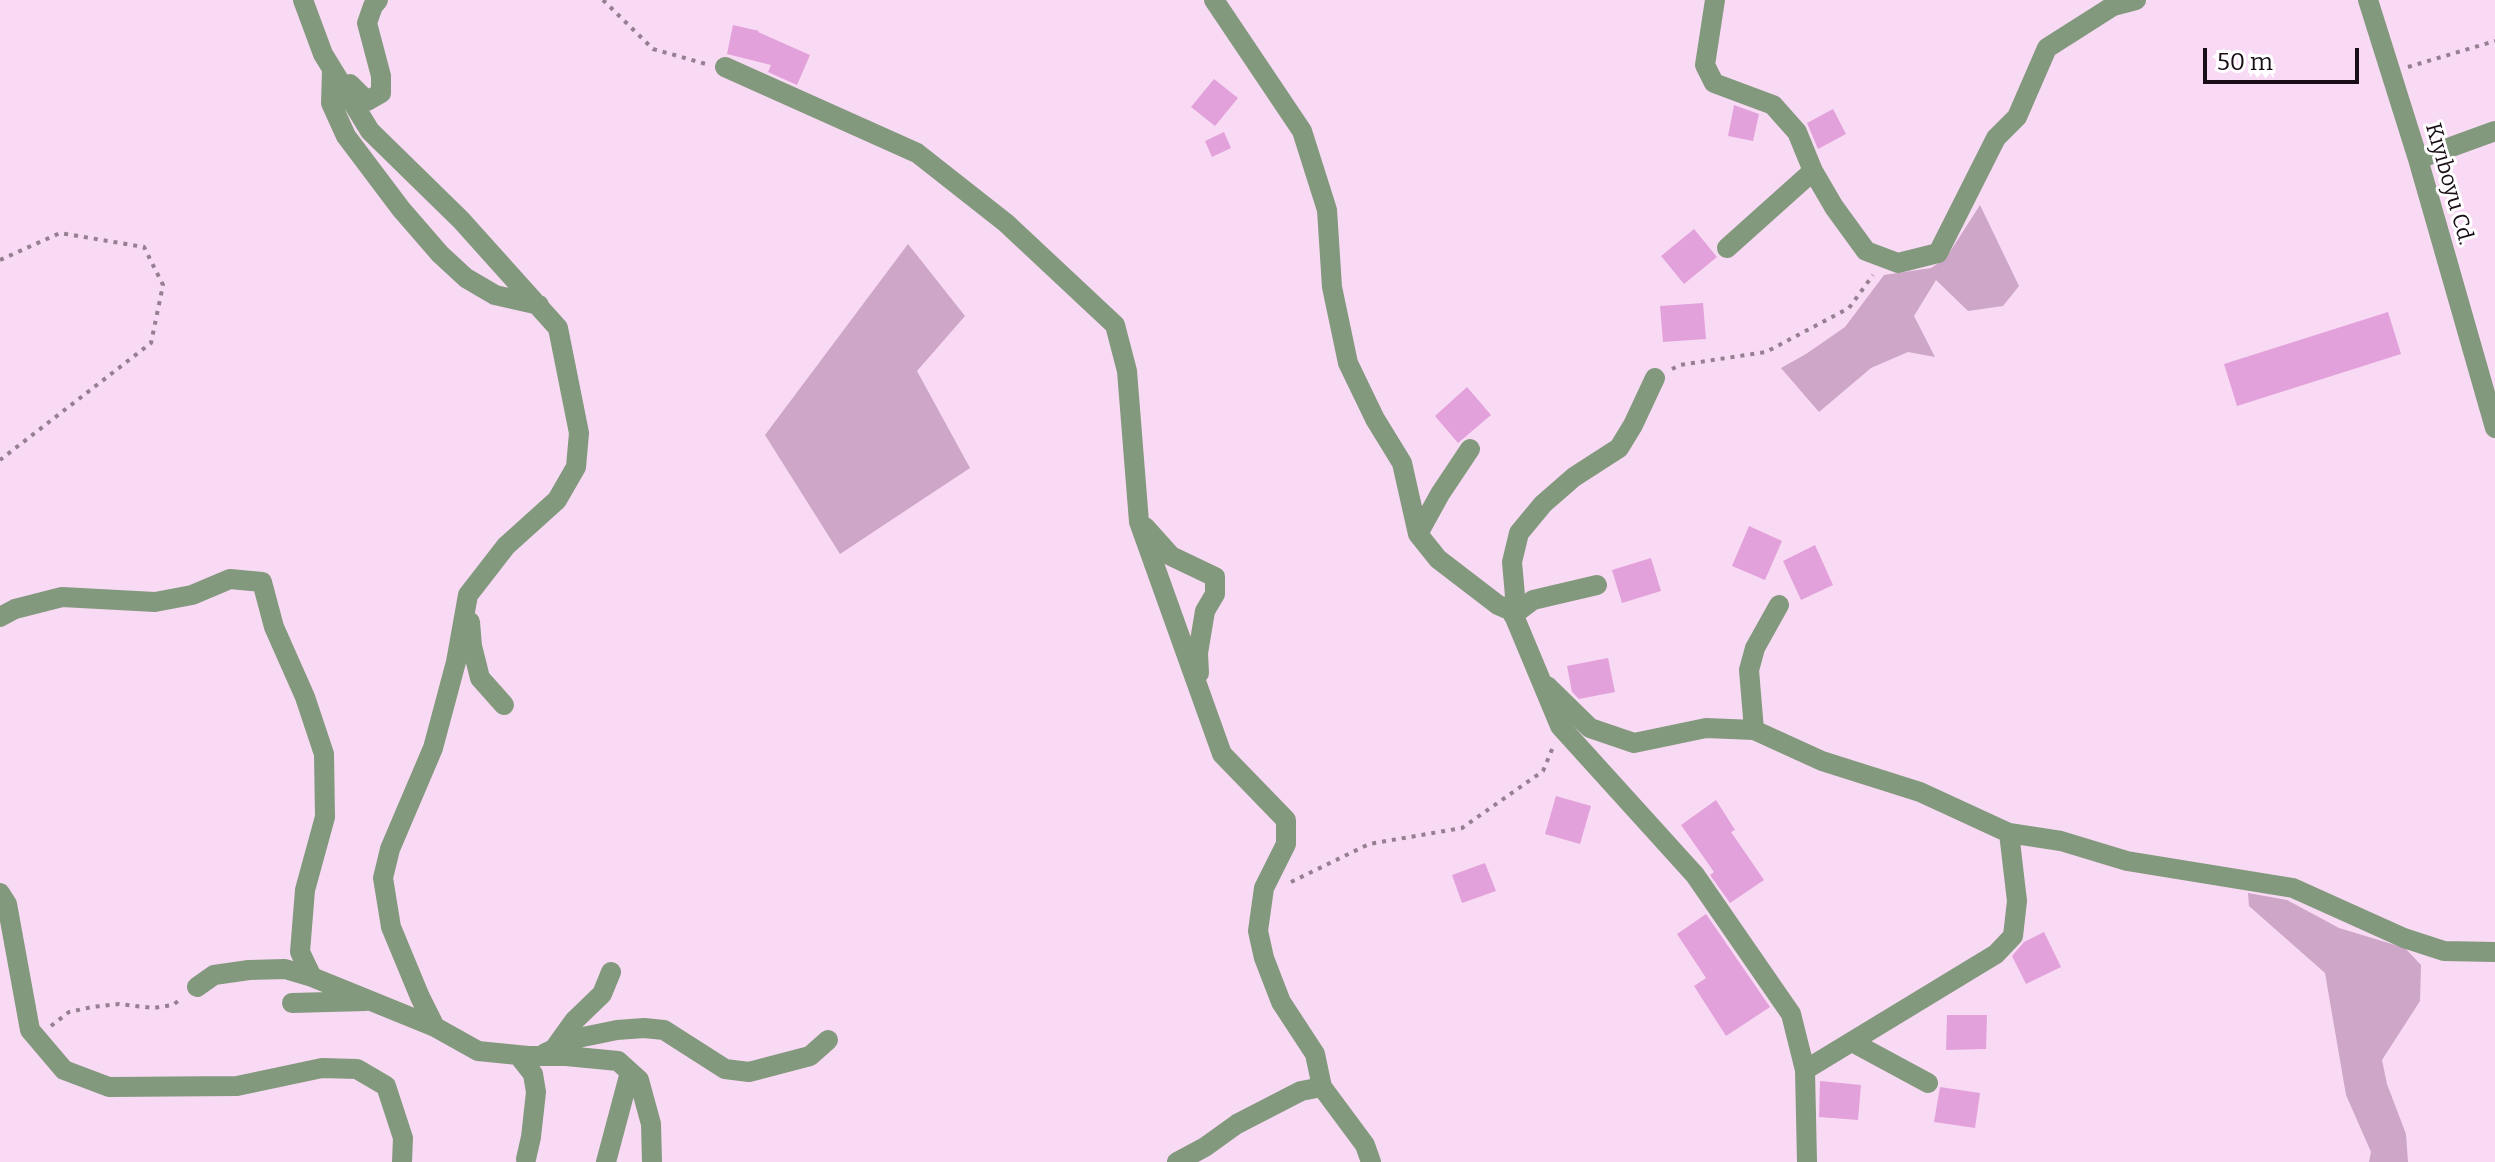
<!DOCTYPE html>
<html>
<head>
<meta charset="utf-8">
<style>
  body { margin:0 }
  #map { position:relative; width:2495px; height:1162px; overflow:hidden; background:#f9daf4; font-family:Bitter,serif }
  canvas { display:block }
  .scale { position:absolute; left:2203px; top:48px; width:156px; height:36px; box-sizing:border-box; border:4px solid #190e17; border-top:0; padding-left:10px; font-size:24px; line-height:28px; white-space:nowrap; color:#190e17; -webkit-text-stroke:6px #fff; paint-order:stroke }
</style>
</head>
<body>
<div id="map">
<canvas width="2495" height="1162"></canvas>
<div class="scale">50 m</div>
</div>
<script>
const context = document.querySelector('canvas').getContext('2d');
context.lineJoin = 'round';
function fillPath(path, color) { context.fillStyle = color; context.fill(path, 'evenodd'); }
const toPath = rows => new Path2D(rows.map(r => 'M' + r).join(''));
function strokePath(path, color, width, dash) { context.strokeStyle = color; context.lineWidth = width; context.lineCap = dash ? 'butt' : 'round'; context.setLineDash(dash || []); context.stroke(path); }
function write(font, color, halo, rows, align = 'center') {
  context.font = font + ' Bitter,serif'; context.lineWidth = 6; context.setLineDash([]); context.textBaseline = 'middle'; context.strokeStyle = halo; context.fillStyle = color; for (const [text, x, y, turn = 0] of rows) {
    context.save(); context.translate(x, y); context.rotate((+turn || 0) * Math.PI / 180); context.textAlign = isNaN(turn) ? turn : align; if (halo) context.strokeText(text, 0, 0); context.fillText(text, 0, 0); context.restore();
  }
}
fillPath(toPath([
  [1980,205,2019,286,2003,306,1968,311,1936,280,1914,316,1935,357,1908,352,1871,368,1819,412,1781,368,1806,354,1845,327,1884,275,1931,268,1946,258],
  [908,244,965,316,917,371,970,468,840,554,765,435],
  [2248,893,2287,900,2339,928,2405,948,2421,965,2420,1001,2382,1060,2387,1084,2406,1134,2408,1162,2369,1162,2371,1152,2346,1095,2325,973,2249,906]
]), '#cea6c8');
fillPath(toPath([
  [733,25,759,31,758,32,810,55,797,85,768,72,771,65,727,54],
  [1214,79,1238,98,1215,126,1191,107],
  [1734,105,1759,114,1753,141,1728,136],
  [1833,109,1846,134,1818,149,1807,123],
  [1224,132,1231,148,1212,157,1205,141],
  [1694,229,1717,257,1684,284,1661,256],
  [1703,303,1706,339,1663,342,1660,306],
  [2388,312,2401,354,2237,406,2224,364],
  [1467,387,1491,415,1458,443,1435,416],
  [1749,526,1782,541,1765,580,1732,566],
  [1815,545,1833,585,1801,600,1783,561],
  [1651,558,1661,591,1622,603,1612,570],
  [1608,658,1615,692,1579,699,1572,692,1567,666],
  [1556,796,1591,806,1580,844,1545,834],
  [1716,800,1735,830,1731,832,1764,880,1730,903,1710,875,1714,872,1681,825],
  [1485,863,1496,891,1462,903,1452,875],
  [1706,914,1770,1007,1726,1036,1694,986,1706,978,1677,934],
  [2044,932,2061,967,2026,984,2012,956,2024,942],
  [1947,1015,1987,1015,1986,1049,1946,1050],
  [1820,1081,1861,1085,1858,1120,1819,1117],
  [1940,1087,1980,1093,1975,1128,1934,1122]
]), '#e2a1da');
strokePath(toPath([
  [603,0,653,49,706,64],
  [2408,67,2495,41],
  [0,260,60,233,144,247,163,285,151,343,0,460],
  [1672,369,1680,365,1766,352,1849,308,1873,275],
  [1291,882,1369,844,1462,828,1543,771,1553,747],
  [51,1026,69,1012,92,1007,119,1004,153,1008,173,1005,182,998]
]), '#957f91', 4, [4, 6]);
strokePath(toPath([
  [303,0,323,54,370,131,461,220,558,328,579,433,576,467,557,500,506,546,468,595,456,662,433,748,390,849,383,878,391,927,420,997,435,1027,478,1051,528,1056,566,1056,618,1061,639,1080,651,1124,652,1162],
  [1214,0,1302,131,1327,210,1332,287,1348,363,1375,419,1402,463,1418,534,1438,559,1498,605,1512,611,1560,726,1695,875,1791,1014,1805,1070,1807,1162],
  [1715,0,1705,65,1714,83,1773,105,1797,132,1813,171,1834,207,1866,251,1898,263,1938,253,1996,138,2017,117,2047,48,2113,6,2136,0],
  [2368,0,2418,159,2495,428],
  [725,67,917,153,1006,223,1115,325,1127,371,1139,522,1222,754,1286,820,1286,844,1264,888,1258,931,1264,958,1281,1002,1315,1054,1322,1087],
  [332,70,331,103,346,136,401,209,440,254,466,278,495,295,539,305],
  [350,84,367,101,381,93,381,76,367,23,373,6,378,0],
  [2418,159,2495,131],
  [1727,248,1813,171],
  [1145,527,1171,556,1215,577,1215,594,1205,611,1198,653,1199,673],
  [1418,534,1440,494,1470,449],
  [1512,611,1515,596,1512,562,1519,533,1543,504,1574,477,1619,448,1633,425,1655,378],
  [1513,615,1533,600,1597,585],
  [0,617,15,609,62,597,155,602,192,595,230,579,262,582,274,627,305,697,324,754,325,817,305,890,300,952,312,977,435,1027],
  [470,622,472,646,480,678,504,705],
  [1547,686,1590,728,1634,743,1706,728,1754,730,1822,761,1920,792,2009,833,2061,841,2127,861,2293,888,2404,938,2444,951,2495,952],
  [1754,730,1749,670,1755,648,1779,605],
  [0,893,7,904,30,1030,64,1070,109,1087,237,1086,322,1068,357,1069,386,1086,403,1138,402,1162],
  [197,987,214,975,249,970,285,969,312,977],
  [292,1003,366,1001],
  [1852,1042,1928,1083],
  [556,1046,574,1021,602,994,611,972],
  [545,1053,578,1038,617,1030,644,1028,664,1030,725,1069,749,1072,810,1056,828,1040],
  [518,1055,533,1074,536,1092,531,1137,526,1159],
  [1805,1070,1996,954,2013,936,2017,901,2009,833],
  [606,1162,630,1072],
  [1177,1162,1205,1147,1237,1124,1301,1091,1322,1087,1365,1145,1371,1162]
]), '#82997d', 20);
write('22px', '#190e17', '#fff', [
  ["Kıyıboyu Cd.",2449,184,74]
]);
</script>
</body>
</html>
